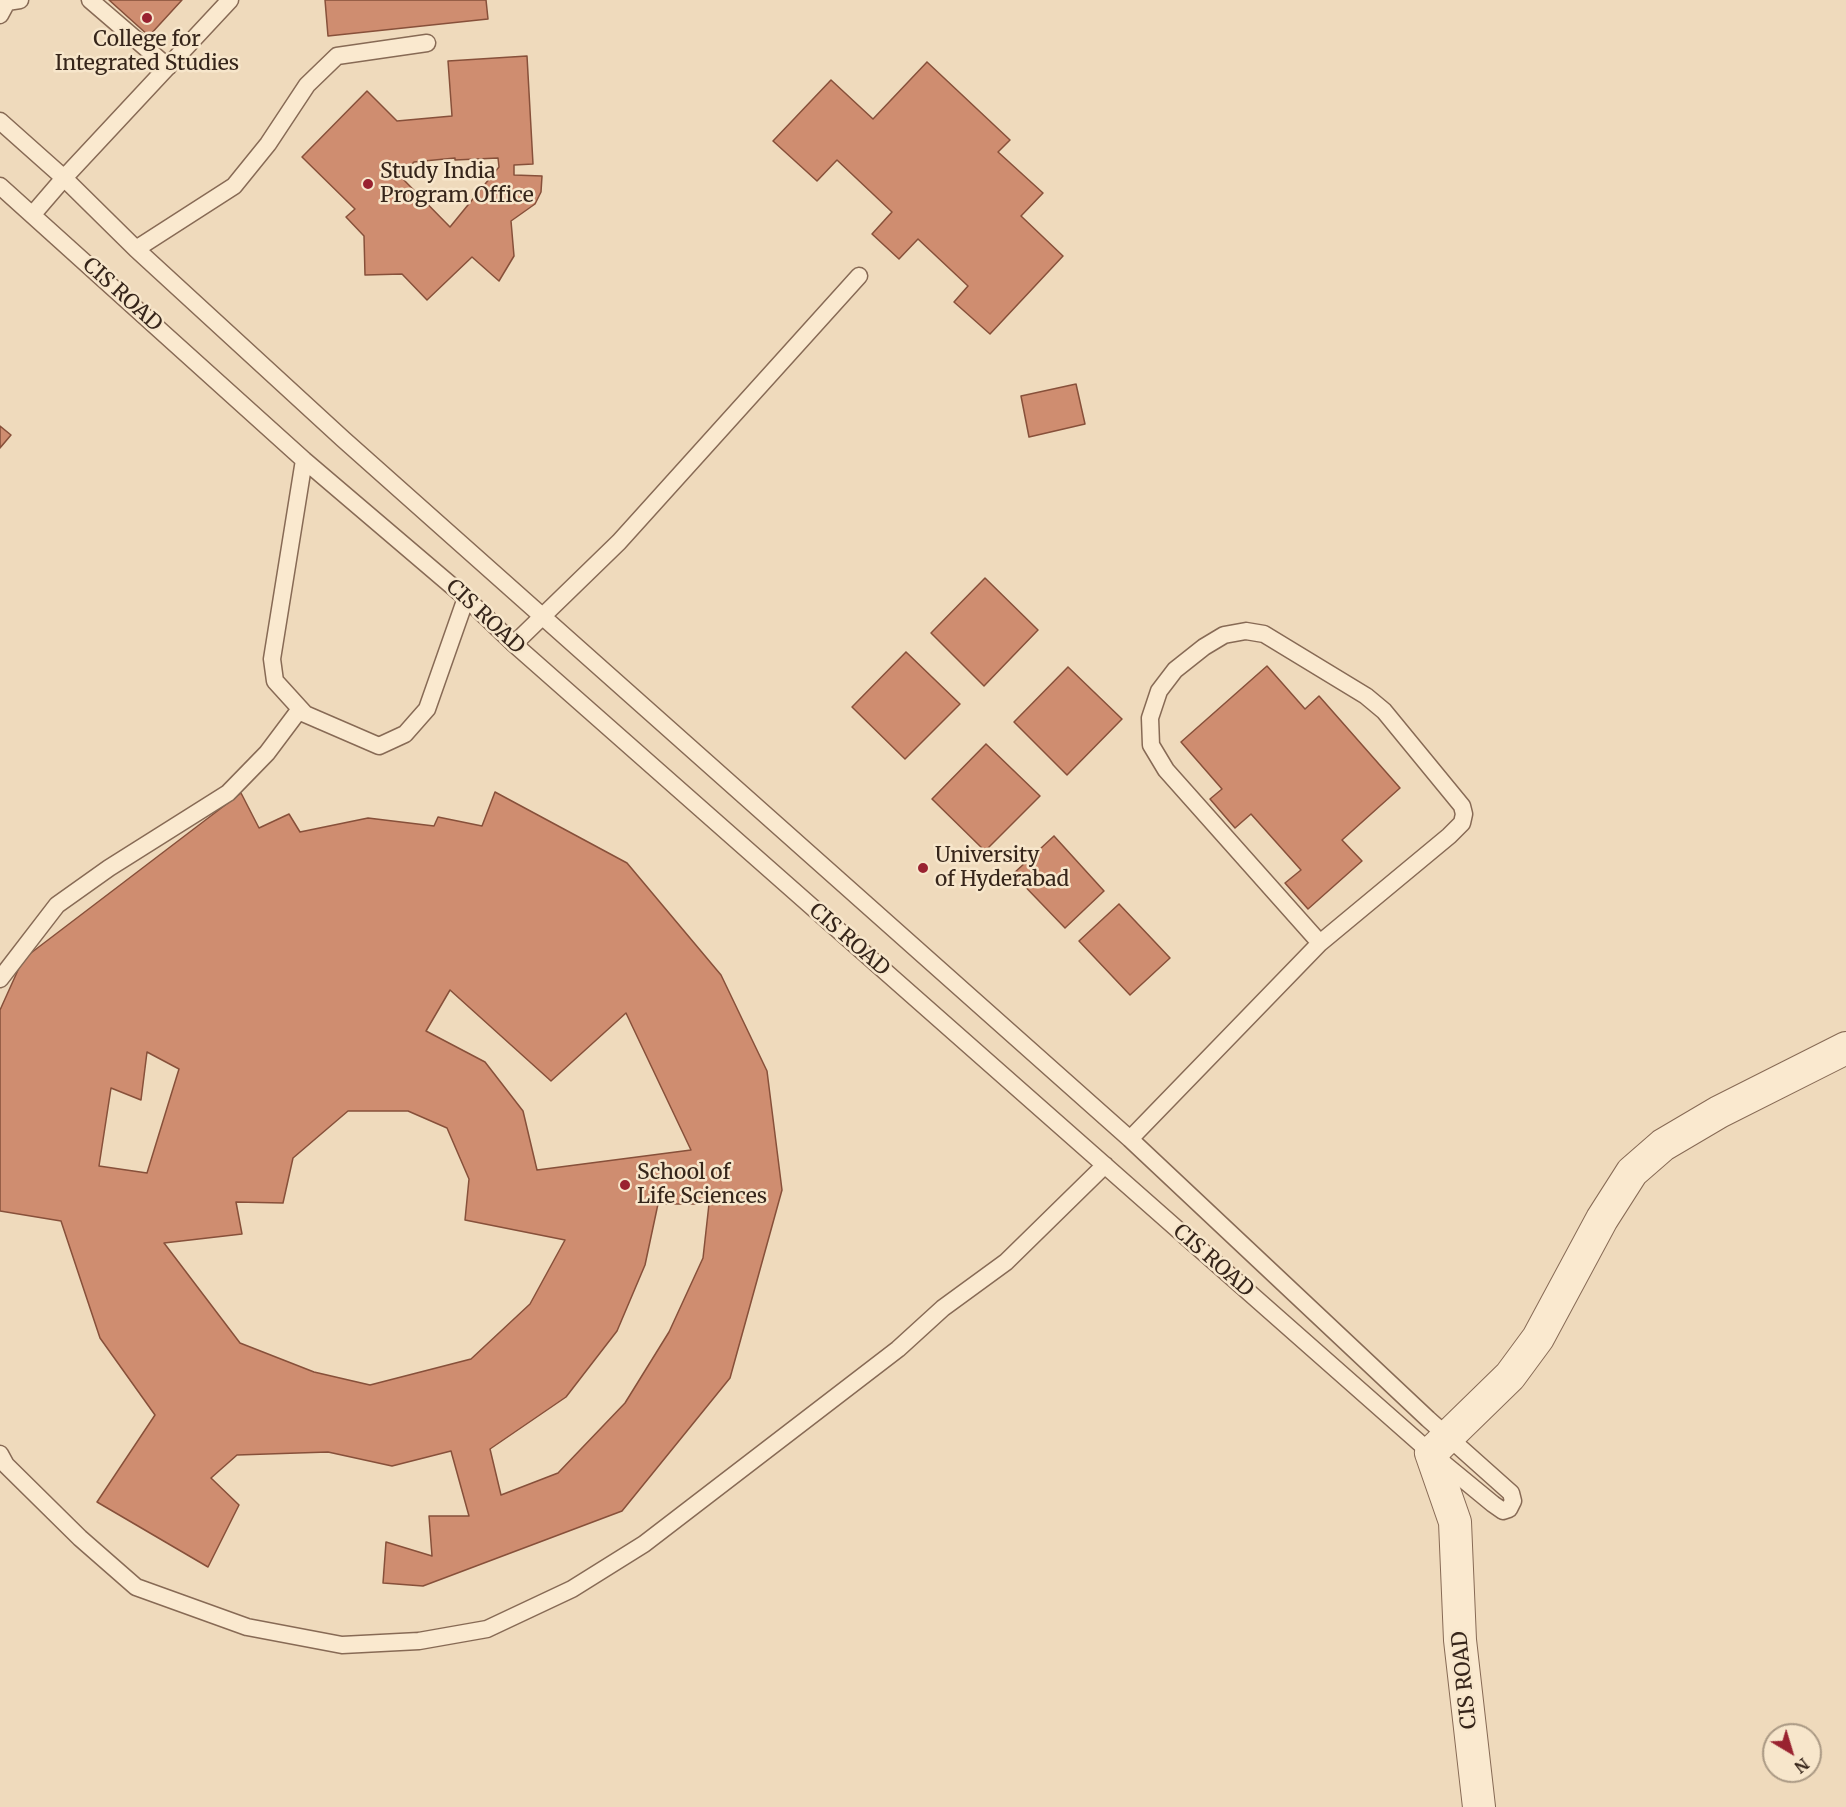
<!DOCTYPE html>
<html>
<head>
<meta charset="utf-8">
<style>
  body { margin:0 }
  #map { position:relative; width:1846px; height:1807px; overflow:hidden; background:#efdabc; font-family:Merriweather,serif }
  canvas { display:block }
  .north { position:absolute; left:1762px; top:1723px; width:60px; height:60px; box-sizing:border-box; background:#f7e6cb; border:2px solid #aa9984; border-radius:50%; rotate:142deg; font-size:16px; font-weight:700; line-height:24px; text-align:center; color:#36251a }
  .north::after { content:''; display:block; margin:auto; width:21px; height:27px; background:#992230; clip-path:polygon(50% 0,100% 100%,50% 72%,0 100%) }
</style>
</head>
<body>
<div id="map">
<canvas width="1846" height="1807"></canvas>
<div class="north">N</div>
</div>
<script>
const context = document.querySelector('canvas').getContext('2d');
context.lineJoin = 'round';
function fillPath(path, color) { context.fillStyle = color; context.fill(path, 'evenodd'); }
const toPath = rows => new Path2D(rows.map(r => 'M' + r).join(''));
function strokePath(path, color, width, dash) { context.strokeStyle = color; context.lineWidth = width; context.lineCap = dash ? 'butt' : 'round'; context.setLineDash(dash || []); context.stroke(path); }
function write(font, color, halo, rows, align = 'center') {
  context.font = font + ' Merriweather,serif'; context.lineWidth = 5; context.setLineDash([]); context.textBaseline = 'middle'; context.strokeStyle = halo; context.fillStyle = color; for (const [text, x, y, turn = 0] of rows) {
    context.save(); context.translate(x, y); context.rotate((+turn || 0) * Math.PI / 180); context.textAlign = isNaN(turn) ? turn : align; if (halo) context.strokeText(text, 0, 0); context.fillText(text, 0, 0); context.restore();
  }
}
const building = toPath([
  [109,0,182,0,149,36,109,0],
  [325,0,486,0,488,19,328,36,325,0],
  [527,56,533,164,514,165,514,175,542,176,541,192,535,204,511,221,514,256,499,281,472,257,427,300,402,274,365,275,364,236,346,217,355,209,302,157,367,91,397,121,452,116,448,61,527,56],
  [455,158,455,160,498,158,499,167,450,227,400,176,414,162,455,158],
  [927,62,1010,140,998,152,1043,193,1021,216,1063,256,990,334,954,302,968,286,918,239,899,259,872,234,892,212,837,160,817,181,773,141,831,80,873,119,927,62],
  [1076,384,1085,424,1029,437,1021,396,1076,384],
  [0,426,11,435,0,448,0,426],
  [985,578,1038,630,984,686,931,633,985,578],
  [906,652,960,704,905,759,852,707,906,652],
  [1267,666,1305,709,1319,696,1400,788,1342,840,1362,861,1308,909,1285,883,1301,870,1251,814,1235,828,1210,799,1222,789,1181,742,1267,666],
  [1068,667,1122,719,1067,775,1014,722,1068,667],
  [986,744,1040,796,985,851,932,799,986,744],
  [495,792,627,863,721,975,767,1071,782,1190,730,1378,622,1511,423,1586,383,1583,386,1542,432,1556,429,1516,469,1516,451,1451,392,1466,328,1452,237,1455,211,1478,239,1505,208,1567,97,1502,155,1415,100,1338,61,1221,0,1211,0,1010,23,959,241,793,259,828,289,814,300,832,368,818,434,826,438,817,482,826,495,792],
  [450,990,551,1081,626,1013,691,1150,537,1170,523,1111,485,1062,426,1031,450,990],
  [147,1052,179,1069,147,1173,99,1166,111,1088,141,1100,147,1052],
  [348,1111,408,1111,447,1128,469,1179,465,1220,565,1240,530,1304,471,1359,370,1385,314,1372,240,1343,164,1243,242,1234,236,1202,283,1203,293,1158,348,1111],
  [658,1204,709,1204,703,1258,669,1332,625,1403,558,1473,501,1495,490,1449,566,1397,617,1331,645,1265,658,1204],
  [1054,836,1104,891,1065,928,1013,874,1054,836],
  [1119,904,1170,958,1130,995,1079,941,1119,904]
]);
fillPath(building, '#cf8d70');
strokePath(building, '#87503a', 1.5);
const service = toPath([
  [90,0,168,67],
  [0,15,7,2,20,0],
  [0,121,64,178,136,249,343,439,1130,1139,1320,943,1449,836,1462,823,1464,814,1462,806,1384,711,1366,696,1264,634,1246,631,1224,635,1204,647,1175,670,1159,691,1150,718,1151,745,1166,770,1320,943],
  [0,186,304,460,466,598,514,644,1431,1453,1493,1504,1503,1511,1509,1509,1513,1501,1511,1493,1428,1419,1130,1139],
  [33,214,64,178,230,0],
  [136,249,234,186,268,144,307,85,337,56,427,43],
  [304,460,272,659,275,681,305,714,379,746,405,734,427,709,466,598],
  [514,644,619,542,859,276],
  [0,979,57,905,109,868,228,793,267,753,300,709],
  [0,1454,6,1465,80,1538,136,1587,247,1627,342,1645,419,1641,487,1629,572,1589,644,1544,898,1349,943,1308,1006,1262,1105,1165]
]);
const minor = toPath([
  [1479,1807,1460,1640,1455,1522,1431,1453,1510,1376,1538,1338,1602,1219,1632,1172,1663,1145,1719,1112,1846,1048]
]);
strokePath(service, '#876a55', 19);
strokePath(minor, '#876a55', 34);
strokePath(service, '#fae9cf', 16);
strokePath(minor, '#fae9cf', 32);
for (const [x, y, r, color] of [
  [147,18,6,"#992230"],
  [368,184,6,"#992230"],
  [923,868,6,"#992230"],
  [625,1185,6,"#992230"]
]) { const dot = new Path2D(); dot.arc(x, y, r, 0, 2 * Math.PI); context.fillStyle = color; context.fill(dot); strokePath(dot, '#f7e6cb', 2); }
write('21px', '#36251a', '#f7e6cb', [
  ["College for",147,40,"center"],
  ["Integrated Studies",147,64,"center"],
  ["Study India",380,172],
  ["Program Office",380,196],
  ["University",935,856],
  ["of Hyderabad",935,880],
  ["School of",637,1173],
  ["Life Sciences",637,1197]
], 'left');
write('21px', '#36251a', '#f7e6cb', [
  ["CIS ROAD",122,295,42],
  ["CIS ROAD",485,617,43],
  ["CIS ROAD",849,940,41],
  ["CIS ROAD",1213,1261,41],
  ["CIS ROAD",1465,1680,-96]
]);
</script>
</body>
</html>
